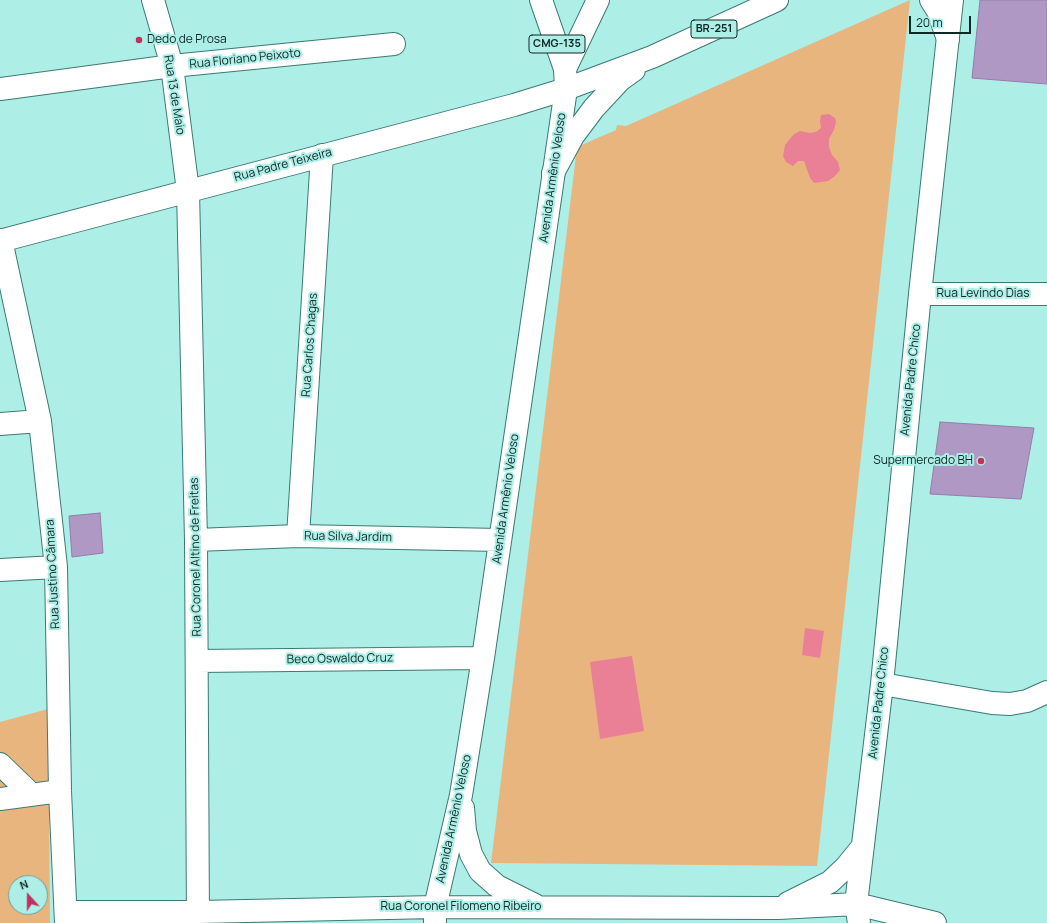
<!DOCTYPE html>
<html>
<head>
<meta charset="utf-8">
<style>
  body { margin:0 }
  #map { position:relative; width:1047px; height:923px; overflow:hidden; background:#adeee7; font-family:Manrope,sans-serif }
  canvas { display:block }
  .north { position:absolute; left:8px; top:875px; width:40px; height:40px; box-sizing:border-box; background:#adeee7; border:1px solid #6d9f9a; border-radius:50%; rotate:339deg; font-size:11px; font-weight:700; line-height:16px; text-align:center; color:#0e2826 }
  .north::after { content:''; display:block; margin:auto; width:14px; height:18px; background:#c0315c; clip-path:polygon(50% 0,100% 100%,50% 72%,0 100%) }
  .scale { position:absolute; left:909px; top:16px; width:62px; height:18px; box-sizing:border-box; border:2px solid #0e2826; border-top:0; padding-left:5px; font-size:12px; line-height:14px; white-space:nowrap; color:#0e2826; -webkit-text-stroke:3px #adeee7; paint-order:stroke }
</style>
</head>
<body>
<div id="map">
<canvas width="1047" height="923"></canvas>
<div class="north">N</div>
<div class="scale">20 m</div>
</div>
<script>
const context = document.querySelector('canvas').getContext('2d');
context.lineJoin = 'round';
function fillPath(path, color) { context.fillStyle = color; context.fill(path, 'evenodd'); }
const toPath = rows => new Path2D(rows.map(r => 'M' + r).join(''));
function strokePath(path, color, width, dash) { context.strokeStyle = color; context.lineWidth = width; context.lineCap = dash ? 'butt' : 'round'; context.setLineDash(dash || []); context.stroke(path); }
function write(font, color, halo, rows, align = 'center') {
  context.font = font + ' Manrope,sans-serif'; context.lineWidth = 4; context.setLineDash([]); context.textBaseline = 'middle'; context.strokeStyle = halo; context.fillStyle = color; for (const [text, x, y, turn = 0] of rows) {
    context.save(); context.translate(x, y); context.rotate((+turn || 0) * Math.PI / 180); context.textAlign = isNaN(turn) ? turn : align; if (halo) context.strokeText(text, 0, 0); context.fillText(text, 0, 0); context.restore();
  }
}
fillPath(toPath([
  [910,0,817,866,491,863,577,147,616,130,617,125,626,126],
  [48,709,50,923,0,923,0,722],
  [16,883,40,883,40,907,16,907]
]), '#e9b57e');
fillPath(toPath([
  [829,114,835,118,836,122,834,130,829,139,829,147,832,155,838,162,840,170,835,176,828,181,814,183,810,178,804,161,798,161,793,166,786,162,783,156,785,145,794,134,800,131,810,133,816,132,821,128,820,121,821,115],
  [805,628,824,631,820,658,802,655],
  [632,656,644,731,600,739,590,662]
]), '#ea8096');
const building = toPath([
  [980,0,1047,0,1047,84,972,78,980,0],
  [940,422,1034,428,1021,499,930,494,940,422],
  [100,513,103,553,72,557,69,516,100,513]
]);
fillPath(building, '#af99c4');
strokePath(building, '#937ea7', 1);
const minor = toPath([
  [153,0,172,66,188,191,196,540,198,923],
  [565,69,598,0],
  [0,89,172,66,394,44],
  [1,240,40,421,56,567,60,791,66,923],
  [920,294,1047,294],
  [0,424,40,421],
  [298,536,322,155],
  [196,540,298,536,500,540],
  [0,570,56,567],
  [197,661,483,658],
  [882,684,992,703,1010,704,1027,701,1047,692],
  [0,764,31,794],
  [0,799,60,791],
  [463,808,465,831,471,854,480,871,497,886,535,905],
  [788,903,830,882,846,867,863,846],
  [66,912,198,912,435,907,778,908,856,904,935,923],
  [435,923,435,907,461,795,483,658,566,89],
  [859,923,856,904,882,684,920,294,952,0]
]);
const major = toPath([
  [541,0,565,69,566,89],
  [931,0,938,11,948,39],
  [553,173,573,136,594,108,620,80,634,70],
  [0,241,514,105,566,89,652,57,777,0]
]);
strokePath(minor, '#3b7a74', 24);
strokePath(major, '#3b7a74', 24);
strokePath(minor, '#fff', 22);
strokePath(major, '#fff', 22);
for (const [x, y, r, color] of [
  [139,40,4,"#c0315c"],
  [981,461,4,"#c0315c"]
]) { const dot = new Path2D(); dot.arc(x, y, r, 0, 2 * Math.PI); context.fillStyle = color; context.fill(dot); strokePath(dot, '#adeee7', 1.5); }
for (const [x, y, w] of [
  [714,29,46],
  [557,44,56]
]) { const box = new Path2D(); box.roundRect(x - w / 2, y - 9, w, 18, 3); context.fillStyle = '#adeee7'; context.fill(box); strokePath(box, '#0e2826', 1); }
write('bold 11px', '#0e2826', null, [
  ["BR-251",714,29],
  ["CMG-135",557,44]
]);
write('12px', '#0e2826', '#adeee7', [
  ["Dedo de Prosa",147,40],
  ["Supermercado BH",973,461,"right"]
], 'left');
write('12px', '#0e2826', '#adeee7', [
  ["Rua Floriano Peixoto",245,59,-6],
  ["Rua 13 de Maio",174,95,81],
  ["Rua Padre Teixeira",283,165,-15],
  ["Avenida Armênio Veloso",553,178,-82],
  ["Rua Levindo Dias",983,294],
  ["Rua Carlos Chagas",310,345,-86],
  ["Avenida Padre Chico",911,380,-84],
  ["Avenida Armênio Veloso",506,499,-82],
  ["Rua Silva Jardim",348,537,1],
  ["Rua Coronel Altino de Freitas",196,557,-91],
  ["Rua Justino Câmara",53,574,-93],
  ["Beco Oswaldo Cruz",340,659,-1],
  ["Avenida Padre Chico",879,703,-84],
  ["Avenida Armênio Veloso",454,819,-78],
  ["Rua Coronel Filomeno Ribeiro",461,907]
]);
</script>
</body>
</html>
